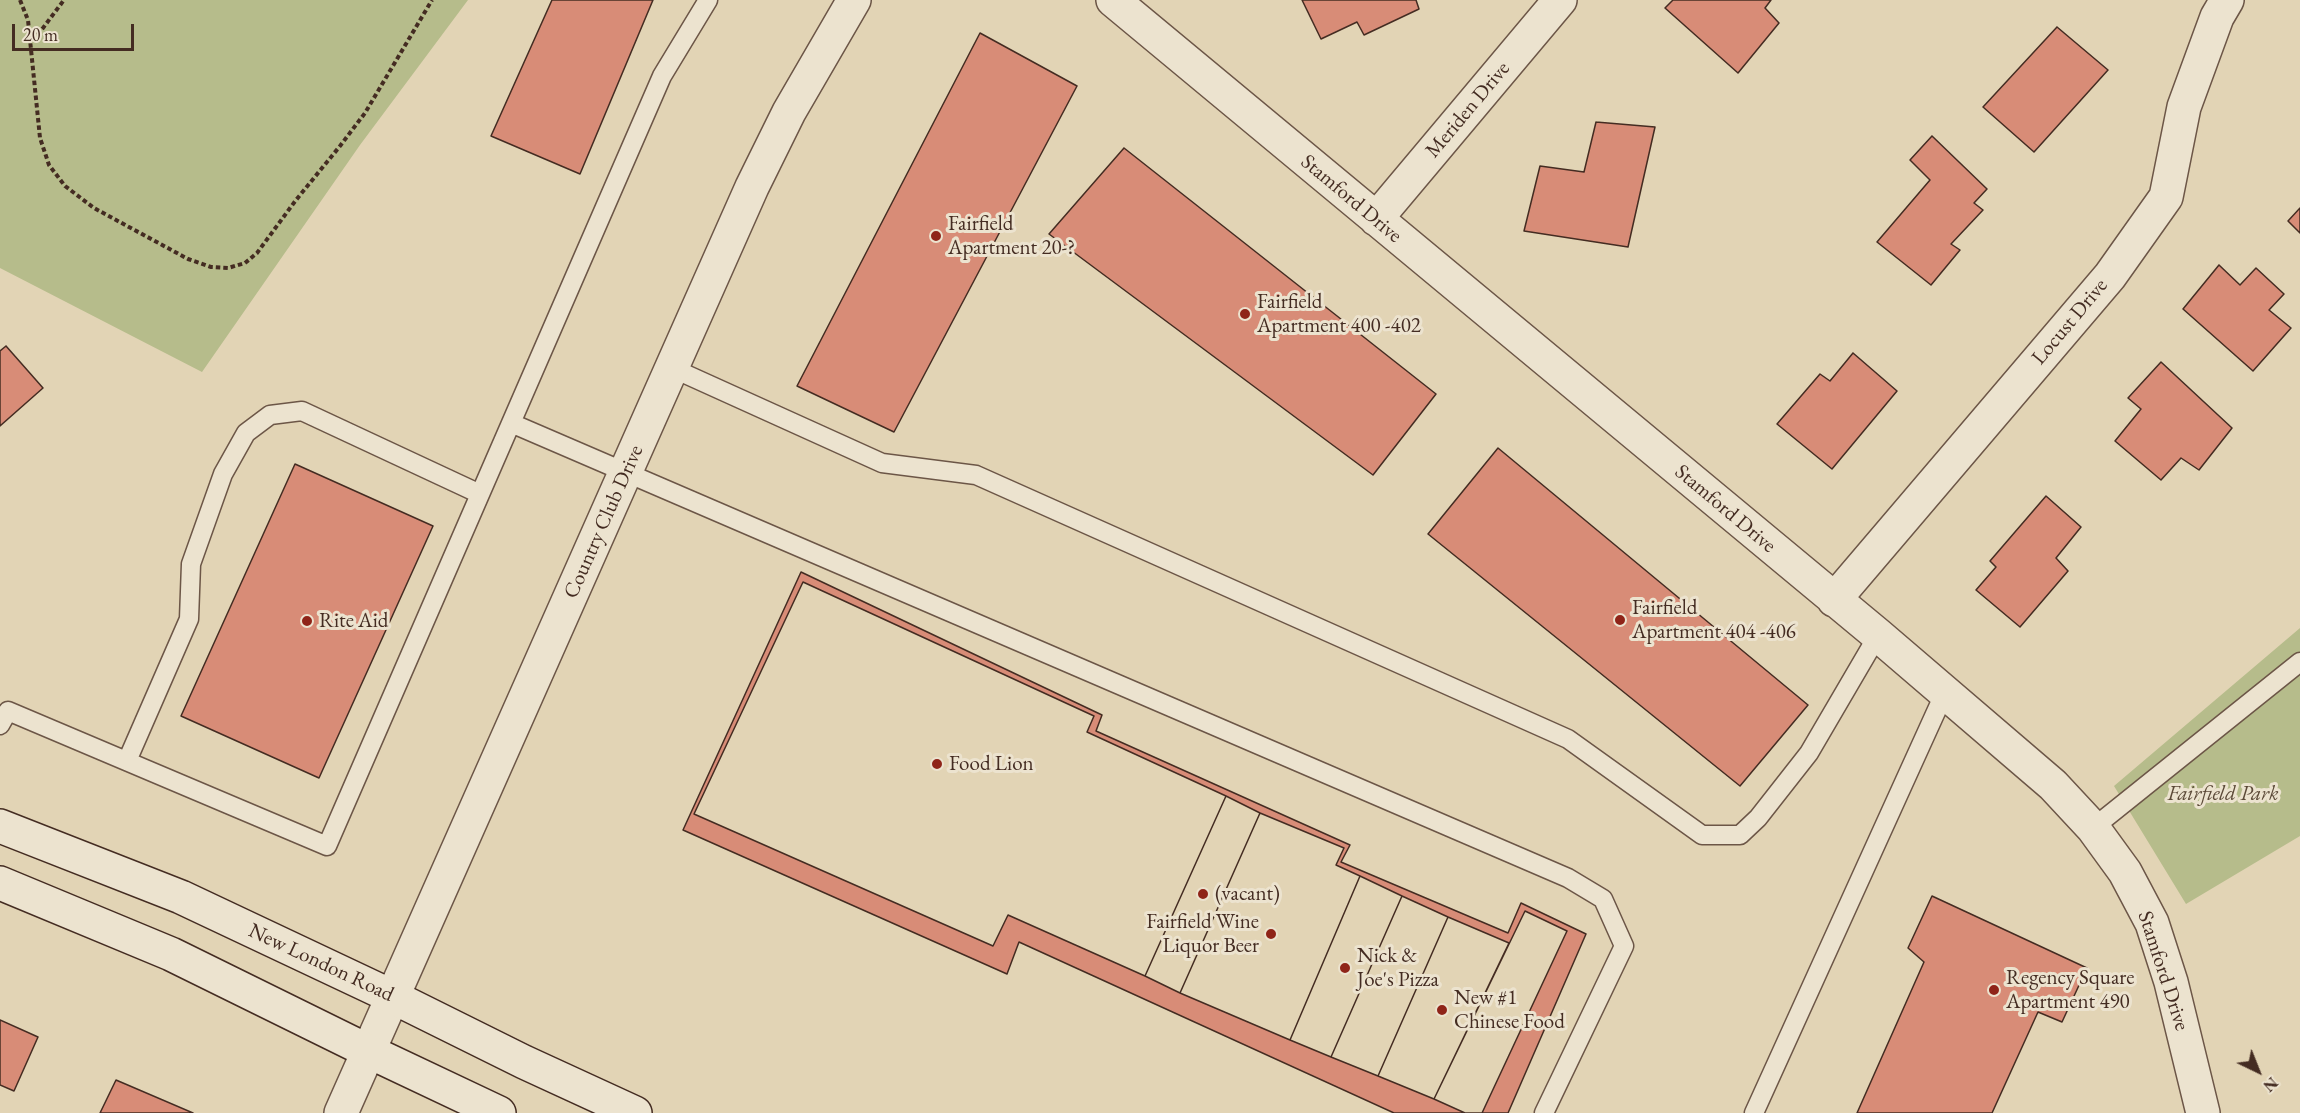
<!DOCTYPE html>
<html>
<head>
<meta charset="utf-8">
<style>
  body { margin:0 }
  #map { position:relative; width:2300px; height:1113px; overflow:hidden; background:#e2d4b5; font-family:"EB Garamond",serif }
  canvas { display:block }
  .north { position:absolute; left:2228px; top:1041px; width:60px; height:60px; -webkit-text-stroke:4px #ece3cf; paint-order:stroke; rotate:137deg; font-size:16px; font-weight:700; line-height:24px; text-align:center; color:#442c22 }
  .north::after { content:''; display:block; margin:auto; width:21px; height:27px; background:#442c22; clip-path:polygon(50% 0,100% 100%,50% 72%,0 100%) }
  .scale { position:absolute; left:12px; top:24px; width:122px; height:27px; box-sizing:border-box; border:3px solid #442c22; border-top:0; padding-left:8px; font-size:18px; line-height:21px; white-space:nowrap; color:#442c22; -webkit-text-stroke:4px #ece3cf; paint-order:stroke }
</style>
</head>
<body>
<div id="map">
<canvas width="2300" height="1113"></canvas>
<div class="north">N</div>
<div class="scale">20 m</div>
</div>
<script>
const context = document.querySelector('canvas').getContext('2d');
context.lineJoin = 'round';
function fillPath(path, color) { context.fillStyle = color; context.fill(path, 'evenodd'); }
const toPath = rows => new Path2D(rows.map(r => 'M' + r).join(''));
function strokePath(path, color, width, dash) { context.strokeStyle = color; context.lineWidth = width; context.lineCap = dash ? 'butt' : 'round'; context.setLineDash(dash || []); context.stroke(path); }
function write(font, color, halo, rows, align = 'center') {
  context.font = font + ' "EB Garamond",serif'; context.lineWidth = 6; context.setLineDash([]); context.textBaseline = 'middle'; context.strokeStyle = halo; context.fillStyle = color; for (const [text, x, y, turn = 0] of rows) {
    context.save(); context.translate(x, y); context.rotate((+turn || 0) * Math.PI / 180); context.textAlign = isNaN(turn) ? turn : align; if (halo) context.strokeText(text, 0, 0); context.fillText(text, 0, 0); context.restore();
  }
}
fillPath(toPath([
  [0,0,468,0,360,145,202,372,0,268],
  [2300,628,2300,836,2186,904,2114,786]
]), '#b6bc8b');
const building = toPath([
  [552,0,653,0,580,174,491,136,552,0],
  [1302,0,1416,0,1419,9,1364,35,1357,22,1321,39,1302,0],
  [1673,0,1771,0,1765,8,1779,23,1738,73,1665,8,1673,0],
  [2057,27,2108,70,2034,152,1983,107,2057,27],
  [980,33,1077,86,894,432,797,386,980,33],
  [1596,122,1655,127,1628,247,1524,231,1540,166,1584,172,1596,122],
  [1932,136,1987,189,1974,203,1983,210,1951,244,1960,250,1931,285,1877,242,1930,180,1910,160,1932,136],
  [1124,148,1436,394,1373,475,1049,234,1124,148],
  [2300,208,2300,233,2288,221,2300,208],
  [2219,265,2240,285,2256,268,2284,294,2269,310,2291,328,2253,371,2183,309,2219,265],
  [6,346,43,388,0,426,0,351,6,346],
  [1853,353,1897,391,1832,469,1777,424,1820,374,1830,381,1853,353],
  [2161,362,2232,428,2199,470,2181,458,2161,480,2115,441,2141,409,2128,398,2161,362],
  [1498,448,1808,705,1740,786,1428,534,1498,448],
  [295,464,433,526,319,778,181,716,295,464],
  [2046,496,2081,527,2056,558,2068,571,2020,627,1976,590,1996,567,1990,561,2046,496],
  [801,572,1102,715,1096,731,1350,845,1341,862,1508,933,1521,903,1586,934,1508,1113,1394,1113,1019,942,1007,974,683,830,801,572],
  [803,582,1094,716,1087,732,1226,796,1145,976,1008,915,993,946,694,814,803,582],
  [1226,796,1260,813,1180,993,1145,976,1226,796],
  [1260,813,1344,848,1336,865,1360,876,1290,1040,1180,993,1260,813],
  [1360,876,1402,896,1331,1057,1290,1040,1360,876],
  [1402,896,1448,917,1378,1076,1331,1057,1402,896],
  [1932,896,2087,968,2062,1022,2038,1012,1992,1113,1857,1113,1924,962,1908,948,1932,896],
  [1525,911,1567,931,1482,1113,1465,1113,1434,1099,1525,911],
  [1448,917,1509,943,1434,1099,1378,1076,1448,917],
  [0,1020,38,1037,14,1091,0,1085,0,1020],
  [116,1080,193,1113,100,1113,116,1080]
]);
fillPath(building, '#d88c77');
strokePath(building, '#442c22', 1.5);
const lane = toPath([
  [672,368,882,463,976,475,1568,739,1702,835,1740,835,1758,818,1809,753,1878,635],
  [511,423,1568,878,1603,899,1624,946,1544,1113],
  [0,725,8,711,327,846,662,76,708,0],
  [127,761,189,619,191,564,223,474,246,433,270,415,302,411,480,494],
  [2093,828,2300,662],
  [1754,1113,1945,692]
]);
const street = toPath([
  [1113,0,1878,635,2053,785,2093,828,2125,872,2152,923,2171,982,2203,1113],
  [1376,219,1560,0],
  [1834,600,2110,276,2166,197,2184,107,2217,17,2227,0],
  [341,1113,752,187,789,112,854,0]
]);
const secondary = toPath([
  [0,826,181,897,393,997,524,1062,635,1113],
  [0,883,171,954,368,1051,499,1113]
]);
strokePath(lane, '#6c5647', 21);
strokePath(street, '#6c5647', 36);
strokePath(secondary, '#442c22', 36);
strokePath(toPath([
  [20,0,28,20,40,138,49,165,65,186,94,208,188,259,211,267,228,268,245,263,257,253,296,200,340,146,365,113,432,0],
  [31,39,43,28,64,0]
]), '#442c22', 4, [4.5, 3]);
strokePath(lane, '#ece3cf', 18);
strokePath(street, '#ece3cf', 33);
strokePath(secondary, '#ece3cf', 33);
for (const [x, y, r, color] of [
  [936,236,6,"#8f2418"],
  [1245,314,6,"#8f2418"],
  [1620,620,6,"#8f2418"],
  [307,621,6,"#8f2418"],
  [937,764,6,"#8f2418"],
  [1203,894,6,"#8f2418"],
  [1271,934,6,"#8f2418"],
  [1345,968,6,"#8f2418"],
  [1994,990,6,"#8f2418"],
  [1442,1010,6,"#8f2418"]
]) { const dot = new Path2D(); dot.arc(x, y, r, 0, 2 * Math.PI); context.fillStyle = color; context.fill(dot); strokePath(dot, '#ece3cf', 2); }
write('21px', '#442c22', '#ece3cf', [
  ["Meriden Drive",1468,110,-50],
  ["Stamford Drive",1351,199,40],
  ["Locust Drive",2070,322,-50],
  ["Stamford Drive",1725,509,40],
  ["Country Club Drive",604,522,-66],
  ["New London Road",321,963,25],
  ["Stamford Drive",2163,971,72]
]);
write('21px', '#442c22', '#ece3cf', [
  ["Fairfield",948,224],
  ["Apartment 20-?",948,248],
  ["Fairfield",1257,302],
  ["Apartment 400 -402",1257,326],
  ["Fairfield",1632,608],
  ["Apartment 404 -406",1632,632],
  ["Rite Aid",319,621],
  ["Food Lion",949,764],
  ["(vacant)",1215,894],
  ["Fairfield Wine",1259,922,"right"],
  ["Liquor Beer",1259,946,"right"],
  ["Nick &",1357,956],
  ["Joe's Pizza",1357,980],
  ["Regency Square",2006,978],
  ["Apartment 490",2006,1002],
  ["New #1",1454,998],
  ["Chinese Food",1454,1022]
], 'left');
write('italic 21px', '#5b4937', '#ece3cf', [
  ["Fairfield Park",2223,794]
]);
</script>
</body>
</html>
